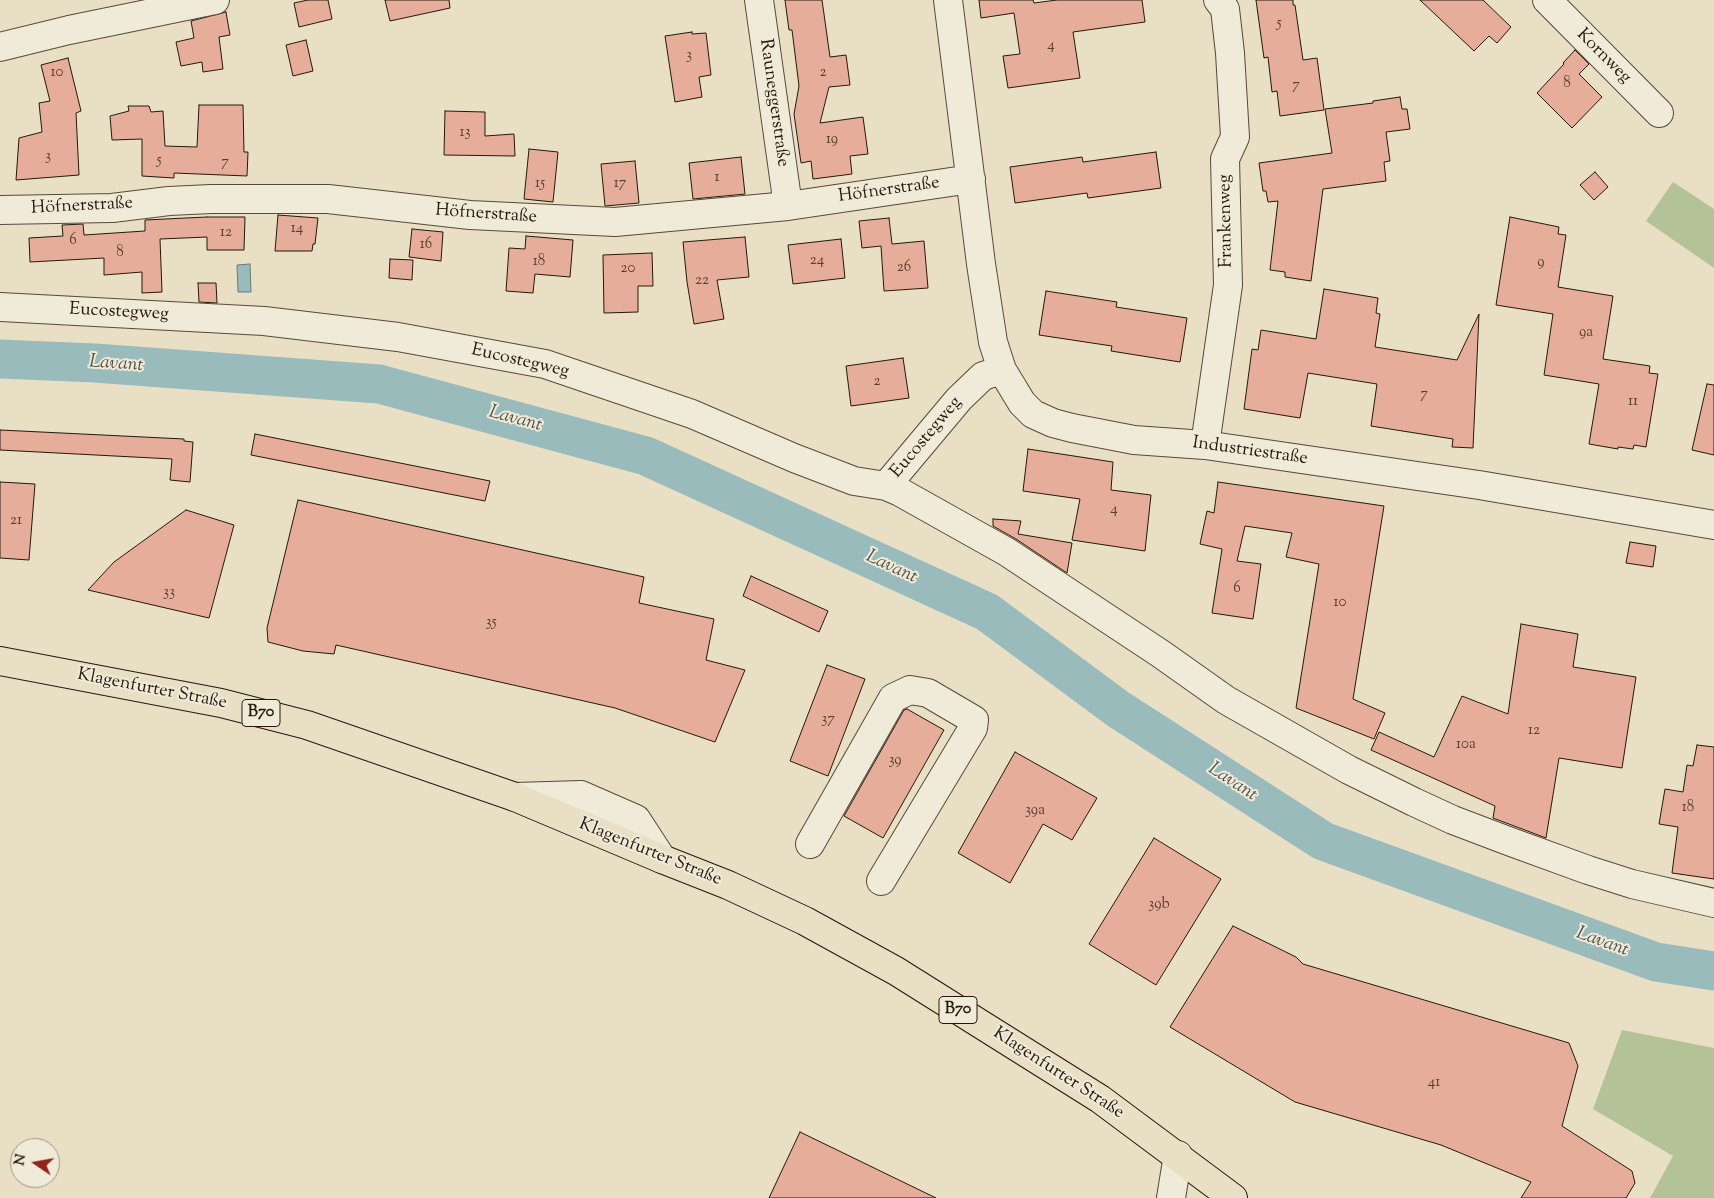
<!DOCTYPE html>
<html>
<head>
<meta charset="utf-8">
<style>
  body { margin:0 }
  #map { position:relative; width:1714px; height:1198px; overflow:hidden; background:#e8dfc5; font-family:"Sorts Mill Goudy",serif }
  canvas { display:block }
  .north { position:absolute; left:10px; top:1138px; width:50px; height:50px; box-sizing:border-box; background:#f0ead9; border:1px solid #9f9686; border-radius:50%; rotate:282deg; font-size:14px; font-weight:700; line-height:20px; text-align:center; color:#25180a }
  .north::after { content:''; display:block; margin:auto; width:18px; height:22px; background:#8f2418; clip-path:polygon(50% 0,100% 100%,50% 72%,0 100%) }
</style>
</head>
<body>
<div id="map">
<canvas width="1714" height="1198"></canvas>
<div class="north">N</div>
</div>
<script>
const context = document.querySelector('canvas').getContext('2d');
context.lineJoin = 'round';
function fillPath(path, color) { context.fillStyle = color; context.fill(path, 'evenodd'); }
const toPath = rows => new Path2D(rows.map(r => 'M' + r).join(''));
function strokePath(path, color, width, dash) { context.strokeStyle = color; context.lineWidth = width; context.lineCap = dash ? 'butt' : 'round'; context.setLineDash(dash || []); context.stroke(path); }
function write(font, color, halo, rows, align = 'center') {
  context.font = font + ' "Sorts Mill Goudy",serif'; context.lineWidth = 4; context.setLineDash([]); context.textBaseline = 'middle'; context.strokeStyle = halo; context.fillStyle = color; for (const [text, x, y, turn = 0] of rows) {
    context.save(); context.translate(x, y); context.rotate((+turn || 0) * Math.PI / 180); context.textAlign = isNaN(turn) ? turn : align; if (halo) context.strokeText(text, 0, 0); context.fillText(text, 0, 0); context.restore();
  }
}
fillPath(toPath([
  [1673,182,1714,209,1714,268,1646,221],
  [1622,1030,1714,1048,1714,1198,1650,1198,1673,1156,1593,1109]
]), '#b3c297');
const water = toPath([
  [250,264,251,292,238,292,237,265,250,264]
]);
fillPath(water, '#9bb');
strokePath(water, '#6b7a74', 1);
strokePath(toPath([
  [0,359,95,363,379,384,646,456,987,612,1118,709,1323,841,1656,962,1714,971]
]), '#9bb', 39);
const building = toPath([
  [308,0,328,0,332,19,299,27,294,3,308,0],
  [385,0,449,0,450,8,390,21,385,0],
  [785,0,822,0,830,57,846,55,850,85,829,87,820,123,863,117,868,154,850,156,852,174,813,179,811,161,801,163,794,114,799,86,792,30,789,30,785,0],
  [979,0,1033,0,1034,3,1057,0,1142,0,1145,22,1073,32,1080,78,1008,88,1003,56,1020,54,1014,13,981,18,979,0],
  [1256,0,1293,0,1293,5,1295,5,1303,60,1317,58,1324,110,1280,116,1277,91,1272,92,1268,57,1264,58,1256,0],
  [1420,0,1483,0,1511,27,1497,43,1489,36,1474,51,1420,0],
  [226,12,230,35,219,37,223,69,203,72,202,62,181,66,176,42,194,38,191,21,226,12],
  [692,32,692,34,706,33,711,75,699,77,702,97,675,102,665,36,692,32],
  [306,40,313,71,293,76,286,45,306,40],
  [1575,50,1589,64,1579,74,1602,97,1572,128,1537,93,1564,64,1563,63,1575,50],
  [68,58,81,111,76,113,79,175,16,180,19,138,42,132,39,103,50,101,41,65,68,58],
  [1400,97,1402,109,1407,109,1410,129,1386,132,1390,161,1384,162,1386,181,1323,189,1311,281,1285,277,1285,272,1270,270,1278,201,1268,202,1266,191,1263,191,1259,163,1332,153,1325,109,1373,103,1373,101,1400,97],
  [199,105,243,105,244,152,248,152,247,176,174,173,174,178,142,176,142,139,112,140,110,116,129,111,128,106,149,106,151,112,163,111,165,146,197,147,199,105],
  [445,111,485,112,485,136,514,134,515,156,444,155,445,111],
  [529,149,558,152,553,202,524,199,529,149],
  [1156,152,1161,188,1088,198,1087,193,1015,203,1010,167,1082,157,1083,162,1156,152],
  [741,157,745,194,693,199,689,163,741,157],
  [635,161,639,203,605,206,601,164,635,161],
  [1595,172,1608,187,1594,200,1580,185,1595,172],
  [278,215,318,218,315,244,313,244,312,251,275,251,278,215],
  [207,217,245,217,244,250,207,250,207,237,160,239,162,292,142,293,142,272,104,275,104,258,30,262,29,238,63,236,62,225,83,224,84,235,145,231,145,220,207,217],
  [1510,217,1559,227,1558,234,1566,235,1558,287,1613,296,1603,359,1650,366,1649,373,1658,374,1646,447,1634,445,1633,449,1618,447,1618,449,1589,444,1599,384,1544,375,1553,314,1496,305,1510,217],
  [889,218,892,244,924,241,928,288,884,291,881,246,862,248,859,221,889,218],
  [412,229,443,232,441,261,409,257,412,229],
  [526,236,573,240,570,277,535,274,533,293,506,291,509,248,525,249,526,236],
  [745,237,749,277,717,280,724,319,694,324,687,282,683,242,745,237],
  [841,239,845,278,793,284,788,245,841,239],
  [652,253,653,286,638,286,638,312,604,313,603,255,652,253],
  [390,259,413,260,412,280,389,278,390,259],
  [198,283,216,283,217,303,199,302,198,283],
  [1324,289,1378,298,1376,313,1380,314,1375,347,1457,360,1479,314,1473,448,1452,447,1453,439,1371,426,1377,384,1308,373,1300,418,1244,409,1252,349,1258,350,1261,330,1316,339,1324,289],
  [1046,291,1117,302,1116,307,1187,318,1180,362,1111,351,1112,346,1039,335,1046,291],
  [903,358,909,398,851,406,846,366,903,358],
  [1707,384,1714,385,1714,455,1692,450,1707,384],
  [0,430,184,439,184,441,193,442,190,482,170,480,172,459,0,450,0,430],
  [255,434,490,481,485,501,251,455,255,434],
  [1028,449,1113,462,1111,490,1151,495,1145,551,1072,540,1080,499,1023,491,1028,449],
  [0,482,35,484,29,560,0,558,0,482],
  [1218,482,1384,506,1353,699,1385,713,1374,739,1296,708,1319,564,1286,557,1292,533,1245,526,1237,561,1261,564,1253,619,1212,613,1222,549,1200,544,1207,511,1214,513,1218,482],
  [298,500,644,577,639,603,714,619,706,660,745,670,715,742,615,708,336,645,334,654,303,651,268,642,267,628,298,500],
  [186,510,234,525,209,618,88,590,114,562,186,510],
  [993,519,1021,521,1018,534,1072,543,1067,573,1016,539,993,526,993,519],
  [1630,542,1656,546,1653,567,1626,563,1630,542],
  [751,576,828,611,819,632,743,596,751,576],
  [1521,624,1578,634,1573,667,1636,677,1622,768,1559,758,1546,838,1493,818,1495,806,1371,750,1379,732,1434,757,1462,696,1508,714,1521,624],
  [827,665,865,679,828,776,790,761,827,665],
  [907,709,944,730,883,838,844,816,904,710,907,709],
  [1697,745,1714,747,1714,879,1672,873,1678,827,1659,824,1665,789,1683,792,1687,765,1693,766,1697,745],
  [1015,752,1097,798,1072,840,1043,824,1010,883,958,853,1015,752],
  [1154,838,1221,879,1156,985,1089,944,1154,838],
  [1233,926,1296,957,1303,964,1569,1043,1578,1066,1562,1126,1632,1171,1635,1183,1626,1198,1521,1198,1531,1182,1441,1145,1295,1102,1170,1027,1233,926],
  [800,1132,936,1198,769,1198,800,1132]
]);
fillPath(building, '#e6ae9a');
strokePath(building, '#25180a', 1);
const minor = toPath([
  [759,0,788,206],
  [948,0,981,264,993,342,1002,370,1022,403,1033,414,1053,423,1072,428,1134,440,1205,445,1479,485,1714,525],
  [1547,0,1659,113],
  [0,47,69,30,215,0],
  [0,210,112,208,169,201,211,199,328,199,470,215,615,222,788,206,971,179],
  [0,307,264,321,398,337,545,364,692,414,794,458,854,481,886,486,900,492,1007,552,1161,654,1226,700,1349,770,1414,802,1453,820,1511,842,1588,870,1632,884,1714,903],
  [1205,445,1228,285,1225,159,1235,137,1230,53,1225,9,1218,0],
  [886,486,959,399,983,376,1002,370],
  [515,797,581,795,636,819,662,859],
  [810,844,893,698,910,690,928,693,974,720,973,728,881,881],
  [1171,1198,1178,1155]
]);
const major = toPath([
  [0,661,221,703,307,725,515,797,662,859,728,885,805,921,896,971,1100,1099,1233,1198]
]);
strokePath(minor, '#564a39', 30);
strokePath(major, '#25180a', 30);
strokePath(minor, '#f0ead9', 28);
strokePath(major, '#e8dfc5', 28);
write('15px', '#553e2e', null, [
  ["5",1279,24],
  ["4",1051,46],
  ["3",689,56],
  ["10",57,73],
  ["2",823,73],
  ["8",1567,84],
  ["7",1296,86],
  ["13",465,133],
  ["19",832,140],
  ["3",48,157],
  ["5",159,161],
  ["7",225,163],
  ["1",717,178],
  ["15",540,184],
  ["17",620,184],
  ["14",297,229],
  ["12",226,233],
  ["6",73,241],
  ["16",426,245],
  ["8",120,253],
  ["24",817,261],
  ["18",539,262],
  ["9",1541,263],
  ["26",904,268],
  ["20",628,269],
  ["22",702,281],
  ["9a",1586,333],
  ["2",877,382],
  ["7",1424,395],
  ["11",1633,402],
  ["4",1114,510],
  ["21",16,521],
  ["6",1237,589],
  ["33",169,593],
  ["10",1340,603],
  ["35",491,623],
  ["37",828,720],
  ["12",1534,731],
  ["10a",1466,745],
  ["39",895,761],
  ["18",1688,808],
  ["39a",1035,811],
  ["39b",1159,905],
  ["41",1434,1083]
]);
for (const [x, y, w] of [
  [261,713,38],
  [958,1010,38]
]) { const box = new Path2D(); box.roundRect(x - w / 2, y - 13.5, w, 27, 4); context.fillStyle = '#f0ead9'; context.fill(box); strokePath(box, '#25180a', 1); }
write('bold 16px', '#25180a', null, [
  ["B70",261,713],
  ["B70",958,1010]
]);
write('18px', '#25180a', '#f0ead9', [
  ["Kornweg",1603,57,45],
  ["Rauneggerstraße",773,103,82],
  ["Höfnerstraße",889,191,-8],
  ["Höfnerstraße",82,207,-3],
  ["Höfnerstraße",486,215,4],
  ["Frankenweg",1227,221,-91],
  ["Eucostegweg",119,313,3],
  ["Eucostegweg",520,362,13],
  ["Eucostegweg",927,438,-50],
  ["Industriestraße",1250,452,8],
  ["Klagenfurter Straße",152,690,11],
  ["Klagenfurter Straße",650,853,22],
  ["Klagenfurter Straße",1058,1074,33]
]);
write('italic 19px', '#4e5148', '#f0ead9', [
  ["Lavant",116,365,4],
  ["Lavant",515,420,15],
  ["Lavant",891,568,25],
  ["Lavant",1232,783,33],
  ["Lavant",1602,943,20]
]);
</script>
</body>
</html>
